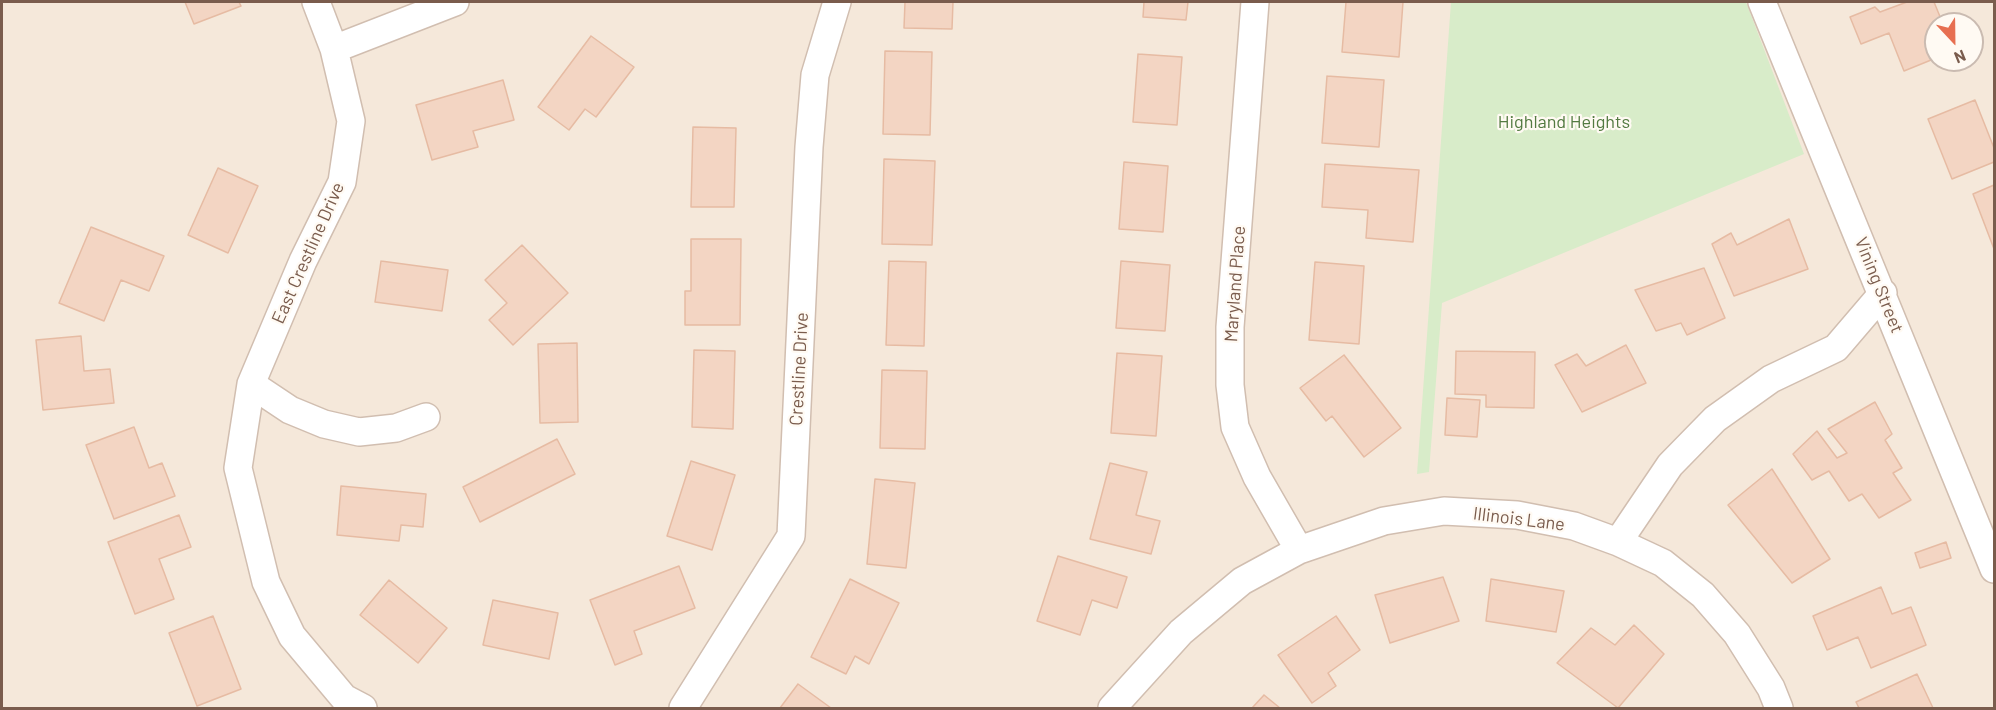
<!DOCTYPE html>
<html>
<head>
<meta charset="utf-8">
<style>
  body { margin:0 }
  #map { position:relative; width:1996px; height:710px; overflow:hidden; background:#fdf6ec; font-family:Barlow,sans-serif }
  canvas { display:block }
  .frame { position:absolute; inset:0; border:3px solid #7a5c4d; pointer-events:none }
  .north { position:absolute; left:1924px; top:12px; width:60px; height:60px; box-sizing:border-box; background:#fffaf3; border:2px solid #cabbb1; border-radius:50%; rotate:158deg; font-size:16px; font-weight:700; line-height:24px; text-align:center; color:#7a5c4d }
  .north::after { content:''; display:block; margin:auto; width:21px; height:27px; background:#e76f51; clip-path:polygon(50% 0,100% 100%,50% 72%,0 100%) }
</style>
</head>
<body>
<div id="map">
<canvas width="1996" height="710"></canvas>
<div class="frame"></div>
<div class="north">N</div>
</div>
<script>
const context = document.querySelector('canvas').getContext('2d');
context.lineJoin = 'round';
function fillPath(path, color) { context.fillStyle = color; context.fill(path, 'evenodd'); }
const toPath = rows => new Path2D(rows.map(r => 'M' + r).join(''));
function strokePath(path, color, width, dash) { context.strokeStyle = color; context.lineWidth = width; context.lineCap = dash ? 'butt' : 'round'; context.setLineDash(dash || []); context.stroke(path); }
function write(font, color, halo, rows, align = 'center') {
  context.font = font + ' Barlow,sans-serif'; context.lineWidth = 4.5; context.setLineDash([]); context.textBaseline = 'middle'; context.strokeStyle = halo; context.fillStyle = color; for (const [text, x, y, turn = 0] of rows) {
    context.save(); context.translate(x, y); context.rotate((+turn || 0) * Math.PI / 180); context.textAlign = isNaN(turn) ? turn : align; if (halo) context.strokeText(text, 0, 0); context.fillText(text, 0, 0); context.restore();
  }
}
fillPath(toPath([
  [2,2,1994,2,1994,708,2,708],
  [1936,24,1972,24,1972,60,1936,60]
]), '#f5e8da');
fillPath(toPath([
  [1451,2,1746,2,1804,154,1442,303,1429,472,1417,474]
]), '#d8ecc9');
const building = toPath([
  [185,2,239,2,241,6,194,24,185,2],
  [905,2,953,2,952,29,904,28,905,2],
  [1144,2,1188,2,1186,20,1143,17,1144,2],
  [1346,2,1403,2,1399,57,1342,52,1346,2],
  [1907,2,1934,2,1943,24,1936,24,1936,58,1904,71,1889,33,1861,44,1850,17,1875,7,1880,12,1907,2],
  [591,36,634,67,596,117,585,109,569,130,538,107,591,36],
  [885,51,932,52,930,135,883,134,885,51],
  [1138,54,1182,57,1177,125,1133,122,1138,54],
  [1327,76,1384,80,1379,147,1322,143,1327,76],
  [503,80,514,120,473,131,478,147,432,160,416,105,503,80],
  [1975,100,1994,148,1994,162,1952,179,1928,119,1975,100],
  [693,127,736,128,734,207,691,207,693,127],
  [884,159,935,161,932,245,882,244,884,159],
  [1124,162,1168,166,1163,232,1119,229,1124,162],
  [1325,164,1419,170,1413,242,1366,238,1368,210,1322,207,1325,164],
  [218,168,258,186,228,253,188,235,218,168],
  [1994,185,1994,249,1973,194,1994,185],
  [1789,219,1808,269,1734,296,1712,244,1731,233,1737,245,1789,219],
  [91,227,164,256,149,291,121,280,104,321,59,303,91,227],
  [691,239,741,239,740,325,685,325,685,291,691,291,691,239],
  [522,245,568,293,513,345,489,320,507,303,485,280,522,245],
  [381,261,448,270,442,311,375,302,381,261],
  [889,261,926,262,924,346,886,345,889,261],
  [1121,261,1170,265,1165,331,1116,328,1121,261],
  [1315,262,1364,266,1359,344,1309,340,1315,262],
  [1704,268,1725,318,1687,335,1681,323,1656,331,1635,290,1704,268],
  [81,336,84,371,110,369,114,403,43,410,36,340,81,336],
  [577,343,578,422,540,423,538,344,577,343],
  [1626,345,1646,383,1582,412,1555,365,1577,354,1586,366,1626,345],
  [694,350,735,351,733,429,692,427,694,350],
  [1456,351,1535,352,1534,408,1486,407,1486,395,1455,394,1456,351],
  [1117,353,1162,356,1156,436,1111,433,1117,353],
  [1344,355,1401,428,1364,457,1332,416,1326,421,1300,388,1344,355],
  [882,370,927,371,925,449,880,448,882,370],
  [1447,398,1480,400,1477,437,1445,435,1447,398],
  [1875,402,1892,434,1885,440,1902,468,1893,473,1911,500,1879,518,1862,494,1849,501,1829,471,1812,480,1793,454,1817,431,1837,458,1847,453,1828,429,1875,402],
  [134,427,149,468,162,463,175,496,114,519,86,445,134,427],
  [557,439,575,474,480,522,463,487,557,439],
  [691,461,735,475,712,550,667,536,691,461],
  [1110,463,1147,472,1136,515,1160,521,1151,554,1090,539,1110,463],
  [1772,469,1830,559,1792,583,1728,505,1772,469],
  [875,479,915,483,906,568,867,564,875,479],
  [341,486,426,494,423,527,401,525,399,541,337,535,341,486],
  [179,515,191,547,159,559,174,599,135,614,108,542,179,515],
  [1946,542,1951,558,1920,568,1915,553,1946,542],
  [1058,556,1127,577,1117,608,1092,600,1080,635,1037,621,1058,556],
  [679,566,695,608,634,631,642,654,615,665,590,600,679,566],
  [1443,577,1459,621,1390,643,1375,595,1443,577],
  [850,579,899,603,869,664,855,656,846,674,811,657,850,579],
  [1491,579,1564,591,1556,632,1486,621,1491,579],
  [389,580,447,628,418,663,360,615,389,580],
  [1881,587,1892,614,1911,607,1926,645,1871,668,1858,637,1827,650,1813,616,1881,587],
  [493,600,558,613,549,659,483,645,493,600],
  [213,616,241,689,197,706,169,633,213,616],
  [1336,616,1360,650,1328,673,1336,686,1312,703,1278,655,1336,616],
  [1634,625,1664,654,1618,708,1557,663,1591,628,1615,645,1634,625],
  [1917,674,1933,708,1859,708,1856,702,1917,674],
  [798,684,831,708,780,708,798,684],
  [1264,695,1280,708,1252,708,1264,695]
]);
fillPath(building, '#f3d5c3');
strokePath(building, '#e6bba3', 1.5);
const street = toPath([
  [316,2,334,49,351,121,342,182,303,261,251,384,238,468,266,582,292,636,344,698,363,708],
  [1255,2,1230,327,1230,385,1235,427,1257,477,1299,550],
  [1762,2,1994,569],
  [334,49,455,2],
  [251,384,290,410,324,424,359,432,396,428,426,417],
  [1618,542,1663,563,1703,595,1737,634,1771,688,1779,708],
  [683,708,791,536,809,147,815,75,837,2],
  [1112,708,1181,632,1242,581,1299,550,1384,521,1444,511,1517,515,1574,526,1618,542,1670,465,1715,419,1771,379,1836,348,1883,293]
]);
strokePath(street, '#d1beb0', 30);
strokePath(street, '#fff', 27);
write('18px', '#537a41', '#fffaf3', [
  ["Highland Heights",1564,122]
]);
write('18px', '#7a5c4d', '#fffaf3', [
  ["East Crestline Drive",308,253,-66],
  ["Maryland Place",1235,284,-86],
  ["Vining Street",1879,285,68],
  ["Crestline Drive",799,369,-87],
  ["Illinois Lane",1519,519,7]
]);
</script>
</body>
</html>
